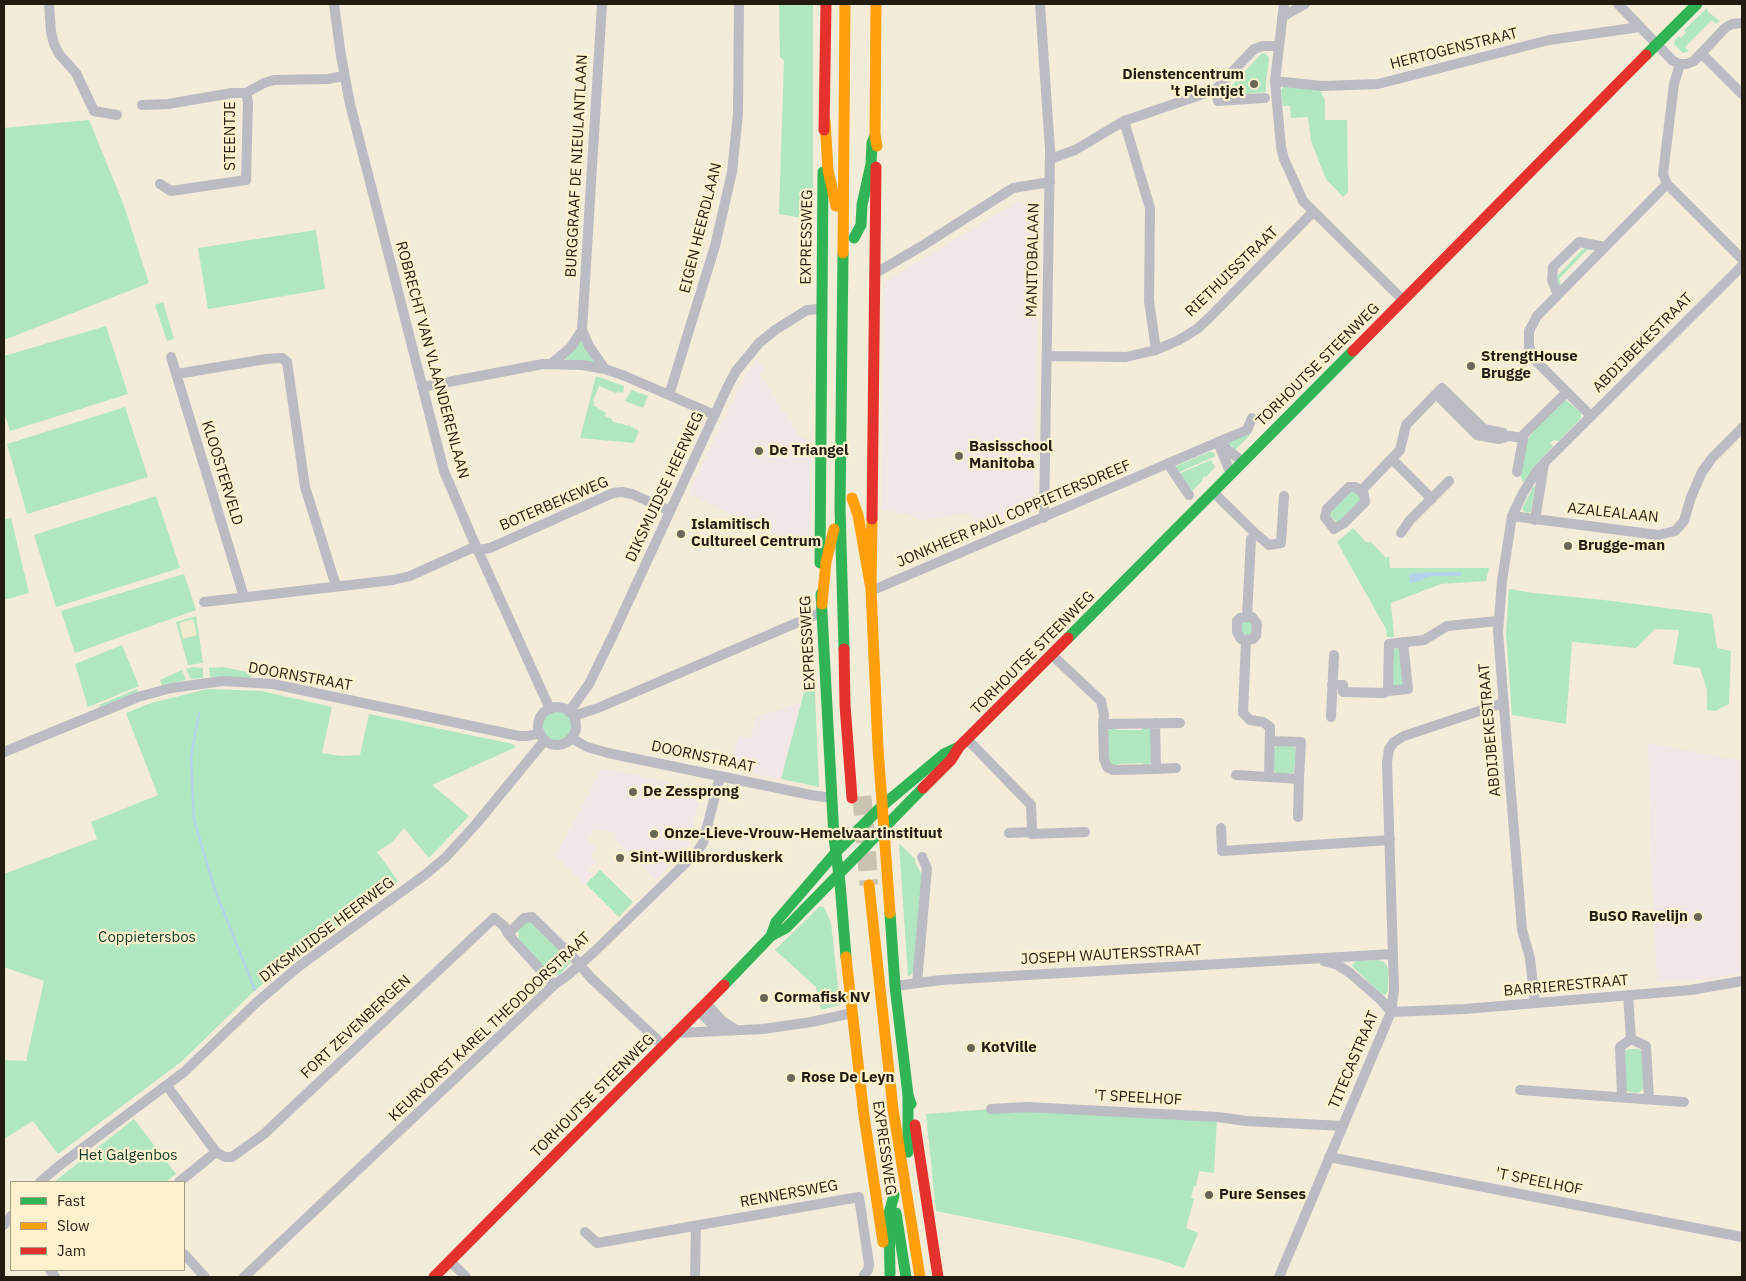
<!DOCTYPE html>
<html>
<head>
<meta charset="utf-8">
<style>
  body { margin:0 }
  #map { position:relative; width:1746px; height:1281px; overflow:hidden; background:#f3ecd8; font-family:"IBM Plex Sans",sans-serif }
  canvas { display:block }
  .frame { position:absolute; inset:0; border:5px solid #221d10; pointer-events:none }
  .legend { position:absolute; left:10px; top:1181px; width:175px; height:90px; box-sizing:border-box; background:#fef1cd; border:1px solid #a69c81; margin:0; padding:6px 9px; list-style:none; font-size:15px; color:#221d10 }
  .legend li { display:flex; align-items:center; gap:10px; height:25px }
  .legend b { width:25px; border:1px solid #a69c81 }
</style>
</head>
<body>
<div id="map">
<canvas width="1746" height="1281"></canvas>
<div class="frame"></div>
<ul class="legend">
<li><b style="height:6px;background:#30b455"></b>Fast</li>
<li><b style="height:6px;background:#ff9f0a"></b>Slow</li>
<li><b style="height:6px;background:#e5322d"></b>Jam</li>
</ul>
</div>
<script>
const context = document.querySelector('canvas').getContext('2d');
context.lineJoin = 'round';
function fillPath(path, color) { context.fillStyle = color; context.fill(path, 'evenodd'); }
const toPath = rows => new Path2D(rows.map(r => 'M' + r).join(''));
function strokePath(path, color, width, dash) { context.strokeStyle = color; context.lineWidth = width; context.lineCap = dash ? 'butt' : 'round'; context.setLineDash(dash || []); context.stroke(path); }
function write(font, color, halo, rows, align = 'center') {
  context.font = font + ' "IBM Plex Sans",sans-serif'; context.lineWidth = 4.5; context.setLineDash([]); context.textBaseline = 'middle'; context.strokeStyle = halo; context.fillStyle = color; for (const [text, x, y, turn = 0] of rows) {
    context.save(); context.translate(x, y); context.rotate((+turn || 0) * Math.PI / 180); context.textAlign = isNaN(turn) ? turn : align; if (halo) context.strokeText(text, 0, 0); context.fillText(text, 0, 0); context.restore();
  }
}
fillPath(toPath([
  [1019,201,1039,215,1034,512,981,534,971,513,921,520,908,515,882,509,884,282],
  [756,359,766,368,760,375,799,435,810,441,811,551,688,494,742,382],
  [801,703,781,779,731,769,738,736,751,738,755,717],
  [1648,743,1742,761,1742,972,1715,979,1657,981,1651,861],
  [602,768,701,789,689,845,656,880,615,839,617,836,615,833,595,829,587,838,595,847,591,855,597,862,588,870,593,875,584,884,555,854,575,821]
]), '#f2e6e7');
fillPath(toPath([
  [779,4,813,4,813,220,779,214,784,61,780,57],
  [1707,8,1708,12,1720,21,1716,24,1712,20,1685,47,1689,51,1683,53,1674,44,1675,40,1679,36,1681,38,1686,33,1684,30],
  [1265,53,1269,58,1266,83,1266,92,1226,96,1226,92,1261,54],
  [1284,86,1320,90,1325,101,1325,120,1347,120,1348,192,1343,197,1326,179,1311,141,1308,117,1291,118,1290,106,1283,106,1281,90],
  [89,120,123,203,149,283,4,340,4,128],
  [316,230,325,289,208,309,198,248],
  [1585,247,1595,250,1587,250,1559,279,1561,284,1559,286,1556,277],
  [163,302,174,339,167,341,155,305],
  [106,326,128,394,10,431,4,412,4,356],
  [581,337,596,363,563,359],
  [596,376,624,386,623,393,618,391,616,393,599,386,593,401,595,402,593,405,606,413,605,416,612,419,612,421,619,424,620,423,627,426,628,425,639,431,634,443,580,438],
  [632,390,648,396,643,408,625,401],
  [1566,400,1581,413,1581,418,1559,441,1554,440,1550,443,1553,446,1538,462,1523,482,1519,473,1528,439,1535,429],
  [125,407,148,477,27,514,7,444],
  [1247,432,1250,435,1235,450,1232,445,1229,447,1227,442],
  [1209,452,1213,452,1216,456,1177,473,1175,469,1176,466],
  [1211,460,1215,467,1206,477,1205,476,1202,479,1203,480,1191,492,1178,474],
  [1533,487,1535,487,1531,512,1526,513,1522,509],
  [1351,491,1355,492,1359,496,1360,501,1339,521,1335,521,1331,516,1330,512],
  [156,496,180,568,56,607,34,535],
  [11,518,29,593,4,600,4,520],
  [1353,528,1366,542,1371,542,1386,558,1389,556,1390,568,1489,568,1486,581,1441,584,1391,603,1394,637,1387,637,1386,629,1337,542],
  [184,574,196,610,75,653,61,611],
  [1509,589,1533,593,1604,600,1712,614,1717,648,1731,651,1729,704,1715,711,1707,710,1707,690,1700,668,1673,664,1679,630,1655,629,1636,648,1572,642,1566,724,1512,715,1506,633],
  [196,616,203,663,188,665,176,622],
  [1242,621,1252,621,1252,635,1242,636],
  [122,645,139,686,88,707,75,664],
  [1399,648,1403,685,1393,686,1393,649],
  [193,667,203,668,203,678,191,679,186,669],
  [223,667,252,673,251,678,210,677,209,668],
  [182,670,186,680,162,685,160,680],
  [814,671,819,787,781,779,807,681],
  [137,689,138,692,101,707,99,705],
  [208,689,262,691,332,707,322,753,341,756,360,755,369,714,513,744,516,747,432,785,469,816,429,858,404,828,392,842,377,852,398,881,278,971,252,993,181,1062,58,1154,33,1121,4,1139,4,1060,26,1061,44,981,4,967,4,874,97,839,91,822,158,795,126,713,151,703],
  '541 726a16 16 0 1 1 32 0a16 16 0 1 1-32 0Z',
  [1114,727,1117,730,1141,730,1144,727,1150,728,1151,730,1151,763,1145,766,1142,763,1118,764,1116,767,1109,765,1107,730],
  [1277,746,1294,747,1296,749,1294,772,1293,773,1277,773,1274,770,1274,750],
  [899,843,916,860,915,862,922,875,914,969,911,975,908,976],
  [600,870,633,902,619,917,586,884],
  [819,907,824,907,831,923,840,1005,821,1010,816,987,775,950],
  [530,921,570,959,570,963,559,975,550,974,520,944,518,930,523,922],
  [1378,960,1384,962,1388,968,1388,991,1385,995,1381,994,1352,966,1353,964,1356,961],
  [1629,1049,1638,1049,1642,1051,1644,1089,1638,1093,1629,1092,1625,1089,1624,1052],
  [991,1109,1029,1109,1217,1119,1214,1173,1199,1171,1196,1186,1194,1186,1191,1198,1194,1199,1186,1228,1198,1233,1184,1268,1157,1259,1066,1237,936,1211,926,1114],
  [134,1119,176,1174,166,1182,54,1182]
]), '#b0e6c0');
fillPath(toPath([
  [193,619,197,635,183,639,179,623]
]), '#f2eacc');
fillPath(toPath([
  [1461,572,1461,576,1432,576,1413,583,1410,582,1409,575,1414,573]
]), '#b3d3ea');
strokePath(toPath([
  [199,713,191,757,194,820,215,890,255,990]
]), '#b3d3ea', 2.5);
strokePath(toPath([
  [862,796,869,885]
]), '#c9c3b0', 19, [19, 9]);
strokePath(toPath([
  [49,4,51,32,54,44,59,54,76,73,94,111,117,115],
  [334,4,341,56,350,104,444,471,471,535,550,709],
  [602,4,582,330,589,346,605,369],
  [1040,4,1050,150,1044,518],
  [1284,4,1275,81,1281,147,1284,159,1303,201,1403,300],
  [1618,4,1673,61,1680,64,1687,64,1694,61,1725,28,1732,24,1742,23],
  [1282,17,1305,4],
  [1701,53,1742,94],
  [1680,64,1674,84,1663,174,1667,184,1742,259],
  [1275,81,1322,86,1378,84,1549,40,1640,27],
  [1215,90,1218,101,1265,98],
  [142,105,168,104,232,93,246,93,264,83,274,80,328,79,344,76],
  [1124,121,1150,208,1149,301,1156,350],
  [1050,159,1075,150,1124,121,1215,90,1254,49,1263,46,1279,46],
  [160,184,171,191,246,180,248,102,246,93],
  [874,274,922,246,1013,188,1050,182],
  [1558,295,1552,280,1553,267,1579,242,1605,247],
  [1047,356,1126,357,1156,350,1179,340,1197,329,1210,317,1313,212],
  [171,357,244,597],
  [551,364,571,347,582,330],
  [177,374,266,359,282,358,287,362,305,487,336,586],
  [422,387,543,364,582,365,605,369,625,376,715,415],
  [1436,394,1442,388,1484,429,1503,433],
  [669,395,715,246,732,172,738,114,739,4],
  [1591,416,1537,362,1529,347,1529,331,1537,316,1667,184],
  [1218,442,1231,474],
  [1219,443,1243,462],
  [1392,459,1432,499],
  [1168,464,1189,495],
  [1517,472,1524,434,1567,392],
  [1361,491,1364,495,1365,502,1344,523,1334,529,1325,517,1327,509,1349,487,1355,487,1361,491,1400,450,1406,425,1436,394,1477,435,1499,439,1509,436,1523,438],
  [1213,492,1256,534],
  [1512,516,1658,535,1675,531,1684,521,1691,497,1702,472,1712,458,1742,428],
  [1535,520,1544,464],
  [1401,533,1410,520,1449,481],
  [871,589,878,588,1218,442,1247,430,1252,418],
  [204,602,393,580,410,576,472,548,478,550,490,548,613,493,622,492,632,494,670,511],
  [1247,617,1252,617,1257,624,1256,636,1253,639,1246,640,1243,713,1250,720,1263,722,1270,727,1269,777,1299,779,1301,742,1270,741],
  [1246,640,1241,639,1237,632,1237,621,1240,618,1247,617,1251,539,1256,534,1269,545,1281,543,1284,496],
  [1052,655,1101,701,1104,715,1103,724,1180,723],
  [1332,685,1343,685,1343,692,1384,693,1388,691,1389,644,1424,640,1447,626,1498,621],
  [1388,691,1408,689,1403,642],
  '538 726a19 19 0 1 1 38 0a19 19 0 1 1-38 0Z',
  [569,712,589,684,612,637,727,388,736,371,759,343,775,330,807,310,821,309],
  [573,716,598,708,822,612],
  [1331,717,1334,655],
  [1103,724,1104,759,1107,767,1113,770,1156,769,1155,723],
  [571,738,587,747,608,753,811,795,831,798],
  [967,739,1031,805,1032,827,1029,832,1009,833],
  [4,752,138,697,171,688,223,681,273,684,519,736,528,736,540,733],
  [1156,769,1176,768],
  [1236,775,1269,777],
  [1298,817,1299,779],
  [1221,828,1222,851,1390,840],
  [1029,832,1031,834,1085,832],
  [508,934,524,918,532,917,573,957,591,978,664,1046],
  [1324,961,1338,965,1350,973,1381,1000,1391,1012],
  [917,983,927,868,922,857],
  [895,986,941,980,1393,954],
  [1628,995,1631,1039],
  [706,1003,722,1021,736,1030],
  [1535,1003,1530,958,1522,930,1498,632,1502,581,1512,516,1523,493,1534,475,1544,463,1742,266],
  [699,1011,719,1031],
  [1391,1012,1465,1009,1691,990,1742,981],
  [677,1033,763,1029,811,1022,852,1013],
  [167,1086,216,1152,225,1157,232,1157,264,1134,281,1118,494,918,504,926,508,934,554,985],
  [1520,1090,1684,1102],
  [1622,1096,1620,1047,1631,1039,1646,1046,1649,1098],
  [991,1109,1027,1107,1218,1117,1246,1121,1343,1126],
  [1329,1157,1742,1237],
  [40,1182,60,1165,184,1072,256,1003,298,967,426,874,446,857,476,824,545,740],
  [179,1182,216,1152],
  [4,1225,11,1216],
  [585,1232,597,1243,859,1197,869,1264,868,1270,864,1275],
  [184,1254,205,1277],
  [450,1261,466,1277],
  [50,1270,55,1277],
  [244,1277,554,985,568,975,594,952,696,853,703,843,720,776],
  [695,1277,696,1226],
  [1279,1277,1391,1012,1394,990,1387,762,1389,749,1394,742,1404,736,1503,703]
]), '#bbbbc4', 10);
strokePath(toPath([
  [1646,55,1697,4],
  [854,238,861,225,862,205,871,164,872,143,875,136],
  [843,253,840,508,844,649],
  [820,563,823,172],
  [821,594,834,838,840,883,846,957],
  [1068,638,1353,351],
  [890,913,895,986,908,1095,911,1104],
  [771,936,776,922,837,851,882,806,944,754,959,747],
  [724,985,771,936,786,928,923,788],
  [908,1095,908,1152],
  [896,1213,906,1277],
  [890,1274,889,1214,894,1195]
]), '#30b455', 11);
strokePath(toPath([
  [876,4,875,136,877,146],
  [825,121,828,170,836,206],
  [843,253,845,4],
  [852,498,858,515,871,589],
  [872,519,871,589,878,748,890,913],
  [822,604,826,562,834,529],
  [869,885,893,1109,920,1277],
  [846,957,864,1116,883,1242]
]), '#ff9f0a', 11);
strokePath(toPath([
  [824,130,826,4],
  [1353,351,1646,55],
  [872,519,876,167],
  [844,649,845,705,852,798],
  [923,788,951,760,959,747,1068,638],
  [915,1125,938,1277],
  [434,1277,724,985]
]), '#e5322d', 11);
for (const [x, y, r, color] of [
  [1254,84,5,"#6b6556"],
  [1471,366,5,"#6b6556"],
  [759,451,5,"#6b6556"],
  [959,456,5,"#6b6556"],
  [681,534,5,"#6b6556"],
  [1568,546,5,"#6b6556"],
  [633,792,5,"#6b6556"],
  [654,834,5,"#6b6556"],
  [620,858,5,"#6b6556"],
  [1698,917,5,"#6b6556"],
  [764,998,5,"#6b6556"],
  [971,1048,5,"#6b6556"],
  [791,1078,5,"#6b6556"],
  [1209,1195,5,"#6b6556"]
]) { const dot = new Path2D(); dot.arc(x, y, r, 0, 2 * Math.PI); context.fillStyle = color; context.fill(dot); strokePath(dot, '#fef1cd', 2); }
write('15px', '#221d10', '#fef1cd', [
  ["HERTOGENSTRAAT",1454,49,-14],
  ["STEENTJE",231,136,-90],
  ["BURGGRAAF DE NIEULANTLAAN",577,166,-87],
  ["EIGEN HEERDLAAN",701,228,-76],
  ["EXPRESSWEG",807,237,-89],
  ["MANITOBALAAN",1033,260,-89],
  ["RIETHUISSTRAAT",1232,272,-44],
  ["ABDIJBEKESTRAAT",1643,343,-45],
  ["ROBRECHT VAN VLAANDERENLAAN",432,360,75],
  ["TORHOUTSE STEENWEG",1318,365,-45],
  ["KLOOSTERVELD",222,473,73],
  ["DIKSMUIDSE HEERWEG",665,487,-65],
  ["BOTERBEKEWEG",554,504,-23],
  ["AZALEALAAN",1613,513,6],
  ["JONKHEER PAUL COPPIETERSDREEF",1014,514,-23],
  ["EXPRESSWEG",808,643,-93],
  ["TORHOUTSE STEENWEG",1033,653,-45],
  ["DOORNSTRAAT",300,677,10],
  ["ABDIJBEKESTRAAT",1490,730,-95],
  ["DOORNSTRAAT",703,757,12],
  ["DIKSMUIDSE HEERWEG",327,930,-37],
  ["JOSEPH WAUTERSSTRAAT",1111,955,-3],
  ["BARRIERESTRAAT",1566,986,-5],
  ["FORT ZEVENBERGEN",356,1027,-43],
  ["KEURVORST KAREL THEODOORSTRAAT",490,1027,-43],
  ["TITECASTRAAT",1354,1060,-67],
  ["TORHOUTSE STEENWEG",593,1096,-45],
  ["'T SPEELHOF",1138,1098,3],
  ["EXPRESSWEG",884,1148,82],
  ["'T SPEELHOF",1539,1182,11],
  ["RENNERSWEG",789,1194,-10]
]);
write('bold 15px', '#221d10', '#fef1cd', [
  ["Dienstencentrum",1244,75,"right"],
  ["'t Pleintjet",1244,92,"right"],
  ["StrengtHouse",1481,357],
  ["Brugge",1481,374],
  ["Basisschool",969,447],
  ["Manitoba",969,464],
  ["De Triangel",769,451],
  ["Islamitisch",691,525],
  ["Cultureel Centrum",691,542],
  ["Brugge-man",1578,546],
  ["De Zessprong",643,792],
  ["Onze-Lieve-Vrouw-Hemelvaartinstituut",664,834],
  ["Sint-Willibrorduskerk",630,858],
  ["BuSO Ravelijn",1688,917,"right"],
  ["Cormafisk NV",774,998],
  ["KotVille",981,1048],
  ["Rose De Leyn",801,1078],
  ["Pure Senses",1219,1195]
], 'left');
write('15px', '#0b3b26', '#fef1cd', [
  ["Coppietersbos",147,938],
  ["Het Galgenbos",128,1156]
]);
</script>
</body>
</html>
